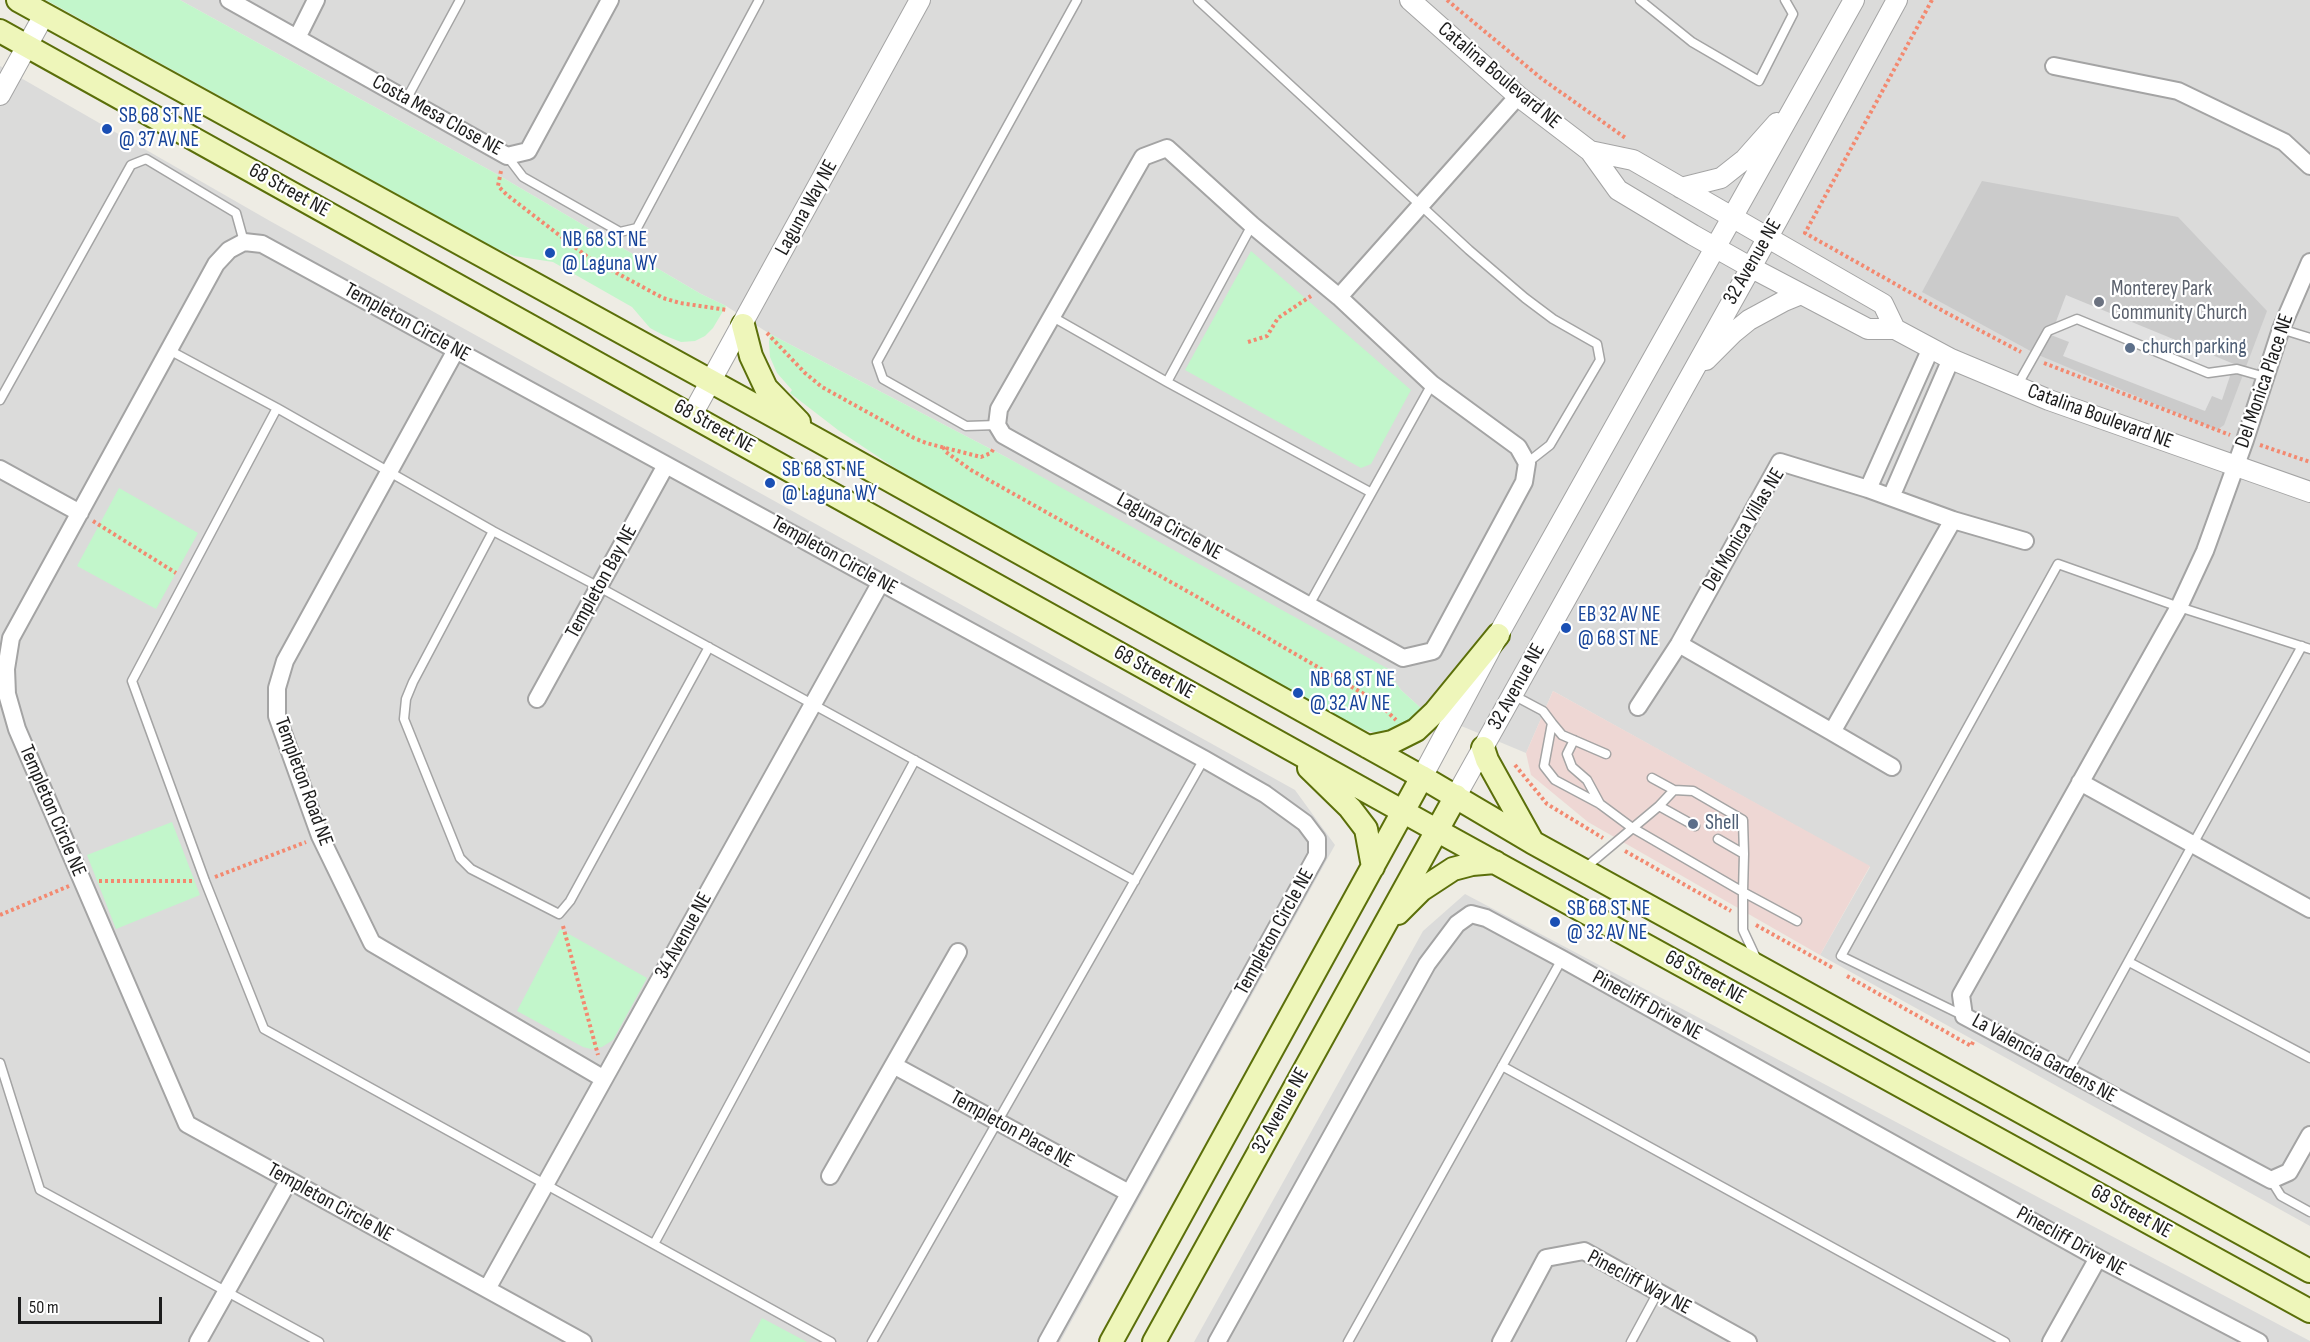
<!DOCTYPE html>
<html>
<head>
<meta charset="utf-8">
<style>
  body { margin:0 }
  #map { position:relative; width:2310px; height:1342px; overflow:hidden; background:#eeece4; font-family:"Sofia Sans Condensed",sans-serif }
  canvas { display:block }
  .scale { position:absolute; left:18px; top:1297px; width:144px; height:27px; box-sizing:border-box; border:3px solid #1d1d1d; border-top:0; padding-left:8px; font-size:18px; line-height:21px; white-space:nowrap; color:#1d1d1d; -webkit-text-stroke:4px #fff; paint-order:stroke }
</style>
</head>
<body>
<div id="map">
<canvas width="2310" height="1342"></canvas>
<div class="scale">50 m</div>
</div>
<script>
const context = document.querySelector('canvas').getContext('2d');
context.lineJoin = 'round';
function fillPath(path, color) { context.fillStyle = color; context.fill(path, 'evenodd'); }
const toPath = rows => new Path2D(rows.map(r => 'M' + r).join(''));
function strokePath(path, color, width, dash) { context.strokeStyle = color; context.lineWidth = width; context.lineCap = dash ? 'butt' : 'round'; context.setLineDash(dash || []); context.stroke(path); }
function write(font, color, halo, rows, align = 'center') {
  context.font = font + ' "Sofia Sans Condensed",sans-serif'; context.lineWidth = 4.5; context.setLineDash([]); context.textBaseline = 'middle'; context.strokeStyle = halo; context.fillStyle = color; for (const [text, x, y, turn = 0] of rows) {
    context.save(); context.translate(x, y); context.rotate((+turn || 0) * Math.PI / 180); context.textAlign = isNaN(turn) ? turn : align; if (halo) context.strokeText(text, 0, 0); context.fillText(text, 0, 0); context.restore();
  }
}
fillPath(toPath([
  [180,0,2310,0,2310,1226,1820,955,1870,867,1553,691,1526,753,1423,710,1401,690,1394,680,1006,457,770,334,726,306,701,294,493,172],
  [0,66,270,221,1295,790,1335,845,1060,1342,0,1342],
  [1465,894,2310,1341,2310,1342,1194,1342,1423,931]
]), '#dbdbda');
fillPath(toPath([
  [1553,691,1870,866,1820,955,1588,822,1531,775,1526,753]
]), '#eed7d4');
fillPath(toPath([
  [1982,181,2178,217,2267,311,2224,425,2217,430,2036,354,1922,292]
]), '#cbcbcb');
fillPath(toPath([
  [46,0,180,0,493,172,701,294,726,306,713,328,705,336,695,341,681,342,663,335,650,328,632,307,553,262,514,256,491,246],
  [1251,251,1411,390,1371,464,1361,468,1185,370],
  [770,334,1006,457,1392,671,1394,680,1401,690,1423,710,1394,733,1379,734,1358,728,960,506,895,468,838,430,790,393,792,390,777,373,770,357,769,342],
  [119,488,198,533,156,609,77,566],
  [172,822,200,895,116,929,87,855],
  [560,929,647,978,613,1040,602,1047,591,1049,583,1047,517,1011],
  [762,1318,807,1342,749,1342]
]), '#c2f6cb');
fillPath(toPath([
  [2066,295,2234,364,2222,400,2212,396,2205,411,2063,356,2069,342,2051,335]
]), '#e1e1e1');
const service = toPath([
  [1198,0,1469,250,1525,298,1553,319,1597,344,1600,360,1550,445,1527,463],
  [1640,0,1692,42,1759,81,1793,14,1785,0],
  [406,100,460,0],
  [507,156,523,177,620,232,637,228,759,0],
  [1051,316,1167,382,1370,492],
  [2281,329,2310,338],
  [169,350,277,408,493,531,599,587,1135,881],
  [1167,382,1252,225],
  [2017,386,2048,331,2077,319,2208,373,2237,369,2265,377],
  [0,400,131,165,146,159,236,213,244,242],
  [277,408,132,681,205,881,264,1029,831,1342],
  [997,425,966,426,883,379,877,362,1077,0],
  [493,531,413,682,406,699,404,719,460,858,471,869,559,914,570,901,709,647],
  [1309,605,1432,384],
  [1513,695,1543,711,1552,723,1544,766,1555,780,1600,804,1631,827,1743,892,1744,854,1718,839],
  [1552,723,1562,735,1606,754],
  [1574,740,1567,754,1572,767,1587,780,1600,804],
  [1652,778,1674,790],
  [1659,806,1674,790,1693,791,1743,820,1744,854],
  [1585,868,1659,806,1695,826],
  [1757,960,1743,930,1743,892,1797,921],
  [2129,962,2310,1058],
  [1964,1016,1841,956,2058,564,2179,607,2310,649],
  [0,1063,40,1190,319,1342],
  [1502,1066,2005,1342],
  [2067,1073,2302,646],
  [2271,1180,2281,1196,2310,1212],
  [654,1244,915,760],
  [872,1342,1204,759],
  [1348,1342,1562,959],
  [1631,1342,1658,1292]
]);
const minor = toPath([
  [229,0,507,156,528,151,610,0],
  [297,38,316,0],
  [2054,66,2178,91,2284,142,2310,166],
  [1167,148,1252,225,1339,297,1432,384,1518,447,1527,463,1524,482,1433,651,1403,658,1003,435,997,425,999,409,1143,157,1167,148],
  [2310,262,2281,329,2245,440,2205,551,2179,607,1961,995,1964,1016,2271,1180,2289,1172,2310,1135],
  [1339,297,1518,96],
  [456,350,285,661,277,688,277,716,320,836,372,943,604,1079],
  [0,469,80,513],
  [1868,489,1931,348],
  [1891,497,1951,359],
  [1679,644,1832,732],
  [537,699,666,465],
  [1638,707,1679,644,1780,462,1868,489,1953,520,2025,541],
  [1892,767,1832,732,1953,520],
  [2080,782,2310,909],
  [895,1066,1129,1193],
  [830,1176,958,952],
  [487,1289,881,582],
  [198,1342,289,1180],
  [583,1342,187,1124,17,729,7,694,6,669,11,638,216,264,229,250,244,242,262,244,1204,759,1265,794,1305,823,1317,839,1317,855,1047,1342],
  [1217,1342,1427,964,1457,924,1471,914,1486,918,1562,959,2098,1258,2259,1342],
  [1501,1342,1546,1258,1584,1251,1748,1342],
  [2051,1342,2098,1258]
]);
const tertiary = toPath([
  [1410,0,1518,96,1590,151,1618,190,1693,235,1750,267,1868,329,1895,329,1951,359,2049,400,2310,492],
  [0,95,44,15],
  [1590,151,1633,160,1883,304,1895,329],
  [1681,188,1721,178,1745,159,1777,123],
  [1706,360,1733,333,1749,320,1784,301,1801,294],
  [692,415,920,0],
  [1422,777,1498,635,1854,0],
  [1456,796,1778,219,1897,0]
]);
const secondary = toPath([
  [18,0,814,438,1422,777,1532,842,2310,1271],
  [0,31,1456,841,2310,1311],
  [743,325,751,356,766,388,799,422],
  [1368,747,1392,742,1416,730,1435,712,1498,635],
  [1483,748,1487,760,1532,841],
  [1309,768,1350,808,1366,829,1373,867],
  [1398,913,1421,890,1453,869,1472,864,1495,862],
  [1111,1342,1422,777],
  [1154,1342,1456,796]
]);
strokePath(service, '#a4a4a4', 11);
strokePath(minor, '#a4a4a4', 20);
strokePath(tertiary, '#a4a4a4', 22);
strokePath(secondary, '#5b6f0a', 26);
strokePath(toPath([
  [1447,0,1542,79,1627,139],
  [1932,0,1805,233,1943,311,2021,352],
  [501,171,498,186,507,195,589,258,663,298,680,303,727,310],
  [767,333,805,373,822,387,914,438,926,443,981,457,991,453,994,448],
  [1248,342,1267,336,1278,318,1311,296],
  [2044,363,2230,435],
  [2260,445,2310,462],
  [943,447,946,452,971,470,1194,595,1376,701,1396,720],
  [93,521,176,573],
  [1515,765,1547,804,1603,838],
  [1625,851,1731,911],
  [215,877,306,842],
  [99,881,193,881],
  [0,915,69,886],
  [1756,925,1833,968],
  [563,926,598,1055],
  [1847,976,1971,1046,1974,1040]
]), '#f38970', 4, [3, 3]);
strokePath(service, '#fff', 8);
strokePath(minor, '#fff', 16);
strokePath(tertiary, '#fff', 20);
strokePath(secondary, '#eef6ba', 22);
for (const [x, y, r, color] of [
  [107,129,6,"#1a4fb4"],
  [550,253,6,"#1a4fb4"],
  [2099,302,6,"#6b7280"],
  [2130,348,6,"#5c6f8a"],
  [770,483,6,"#1a4fb4"],
  [1566,628,6,"#1a4fb4"],
  [1298,693,6,"#1a4fb4"],
  [1693,824,6,"#5c6f8a"],
  [1555,922,6,"#1a4fb4"]
]) { const dot = new Path2D(); dot.arc(x, y, r, 0, 2 * Math.PI); context.fillStyle = color; context.fill(dot); strokePath(dot, '#fff', 2); }
write('21px', '#1d1d1d', '#fff', [
  ["Catalina Boulevard NE",1499,76,40],
  ["Costa Mesa Close NE",437,116,29],
  ["68 Street NE",289,191,29],
  ["Laguna Way NE",807,208,-61],
  ["32 Avenue NE",1753,262,-60],
  ["Templeton Circle NE",407,323,29],
  ["Del Monica Place NE",2265,381,-71],
  ["Catalina Boulevard NE",2100,417,20],
  ["68 Street NE",714,427,29],
  ["Laguna Circle NE",1169,527,29],
  ["Del Monica Villas NE",1744,530,-59],
  ["Templeton Circle NE",834,556,29],
  ["Templeton Bay NE",602,582,-61],
  ["68 Street NE",1154,673,29],
  ["32 Avenue NE",1517,687,-61],
  ["Templeton Road NE",303,782,70],
  ["Templeton Circle NE",52,811,67],
  ["Templeton Circle NE",1275,932,-61],
  ["34 Avenue NE",684,936,-61],
  ["68 Street NE",1705,978,29],
  ["Pinecliff Drive NE",1647,1006,29],
  ["La Valencia Gardens NE",2044,1059,29],
  ["32 Avenue NE",1281,1111,-61],
  ["Templeton Place NE",1012,1130,29],
  ["Templeton Circle NE",330,1203,29],
  ["68 Street NE",2131,1212,29],
  ["Pinecliff Drive NE",2071,1242,29],
  ["Pinecliff Way NE",1639,1283,28]
]);
write('21px', '#164399', '#fff', [
  ["SB 68 ST NE",119,117],
  ["@ 37 AV NE",119,141],
  ["NB 68 ST NE",562,241],
  ["@ Laguna WY",562,265],
  ["SB 68 ST NE",782,471],
  ["@ Laguna WY",782,495],
  ["EB 32 AV NE",1578,616],
  ["@ 68 ST NE",1578,640],
  ["NB 68 ST NE",1310,681],
  ["@ 32 AV NE",1310,705],
  ["SB 68 ST NE",1567,910],
  ["@ 32 AV NE",1567,934]
], 'left');
write('21px', '#5b616d', '#fff', [
  ["Monterey Park",2111,290],
  ["Community Church",2111,314]
], 'left');
write('21px', '#4e5e75', '#fff', [
  ["church parking",2142,348],
  ["Shell",1705,824]
], 'left');
</script>
</body>
</html>
